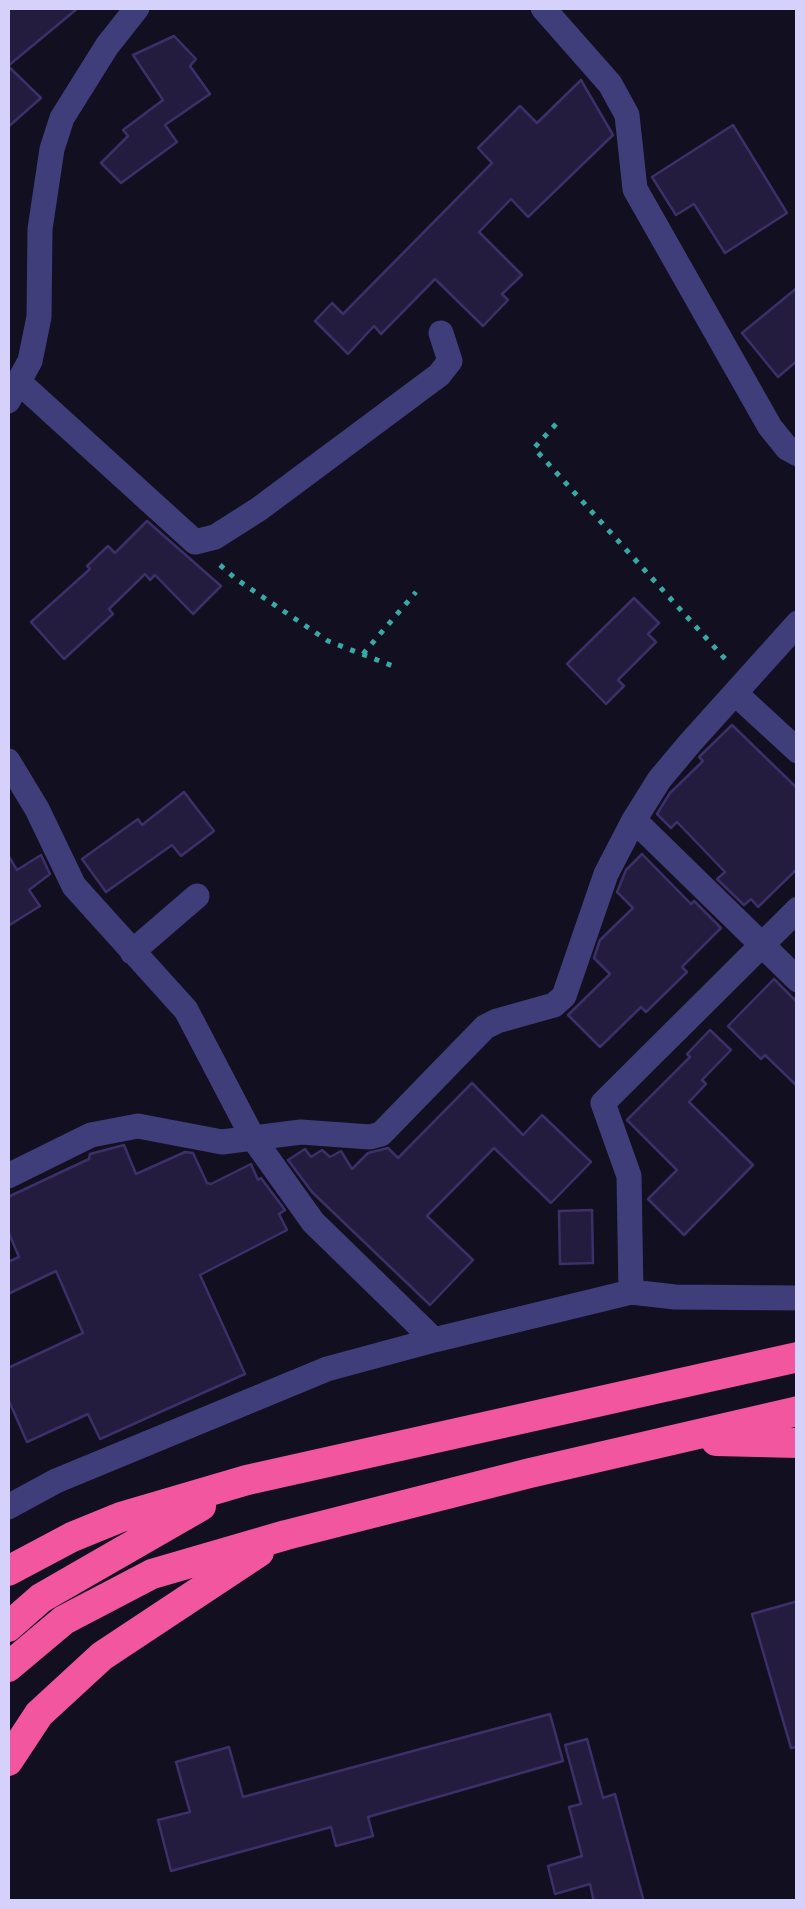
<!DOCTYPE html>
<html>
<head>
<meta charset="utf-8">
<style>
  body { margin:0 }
  #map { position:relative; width:805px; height:1909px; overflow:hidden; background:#120f20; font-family:"Alegreya Sans",sans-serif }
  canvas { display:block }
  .frame { position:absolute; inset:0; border:10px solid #d6d1fb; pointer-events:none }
</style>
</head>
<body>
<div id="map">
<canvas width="805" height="1909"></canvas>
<div class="frame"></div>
</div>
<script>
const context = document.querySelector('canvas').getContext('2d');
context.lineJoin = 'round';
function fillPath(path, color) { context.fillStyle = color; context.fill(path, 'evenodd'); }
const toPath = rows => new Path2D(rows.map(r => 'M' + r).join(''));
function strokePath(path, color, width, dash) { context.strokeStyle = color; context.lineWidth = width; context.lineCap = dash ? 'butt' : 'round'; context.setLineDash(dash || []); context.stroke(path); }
const building = toPath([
  [8,8,78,8,8,66,8,8],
  [174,36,196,59,190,66,210,94,165,125,177,142,121,183,101,163,128,136,123,130,163,100,133,55,174,36],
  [8,66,41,98,8,127,8,66],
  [581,80,613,135,528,217,511,199,479,232,522,275,502,294,508,300,483,326,435,279,381,334,374,326,348,354,315,321,332,303,343,314,492,163,478,148,520,106,537,123,581,80],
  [733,125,787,213,725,253,694,204,676,215,652,177,733,125],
  [798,287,798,360,778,377,742,333,798,287],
  [147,521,221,586,193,614,155,575,150,580,145,574,109,609,113,614,64,659,31,622,90,569,87,566,108,546,115,553,147,521],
  [634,598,659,623,648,634,656,642,618,680,624,686,606,704,567,664,634,598],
  [732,725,798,789,798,868,758,907,751,899,744,905,717,879,725,872,677,822,671,828,657,814,670,793,703,761,699,757,732,725],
  [184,792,214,831,181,856,172,845,106,892,82,859,138,819,142,825,184,792],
  [642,854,691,904,694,901,721,928,682,967,687,972,646,1012,641,1007,600,1047,568,1015,610,974,594,958,600,940,633,908,617,892,626,870,642,854],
  [8,855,17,870,41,855,50,874,29,890,40,906,8,926,8,855],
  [774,979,798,1003,798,1087,765,1055,761,1059,728,1026,774,979],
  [710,1030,731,1050,702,1080,706,1084,689,1102,753,1165,684,1235,648,1199,677,1170,627,1120,690,1057,687,1054,710,1030],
  [472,1083,523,1135,542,1115,591,1162,551,1203,494,1148,427,1216,473,1260,430,1305,312,1192,288,1160,305,1149,311,1157,322,1150,330,1157,341,1151,352,1169,368,1153,388,1148,398,1158,472,1083],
  [124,1145,136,1174,185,1152,193,1153,207,1183,211,1184,251,1164,258,1180,261,1178,285,1210,279,1214,287,1230,200,1275,245,1374,100,1439,88,1414,27,1442,8,1399,8,1368,83,1333,56,1271,8,1294,8,1262,19,1257,8,1231,8,1197,89,1159,90,1154,124,1145],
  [592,1210,593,1263,560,1264,559,1211,592,1210],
  [798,1601,798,1747,791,1748,752,1614,798,1601],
  [550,1714,563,1761,368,1817,373,1836,336,1846,331,1827,171,1871,158,1820,190,1812,176,1762,229,1747,243,1797,550,1714],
  [587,1739,603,1798,615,1794,644,1902,594,1902,590,1884,555,1894,548,1866,582,1856,569,1807,581,1804,565,1745,587,1739]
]);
fillPath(building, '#231c3f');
strokePath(building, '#3c3069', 2.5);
strokePath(toPath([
  [556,424,534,448,727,661],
  [220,565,236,579,328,641,398,668],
  [363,654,416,592]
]), '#38a9a3', 5, [5, 8]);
strokePath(toPath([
  [543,8,610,84,627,115,635,189,770,427,787,448,798,454],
  [20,383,195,542,215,537,259,509,439,375,450,361,441,333],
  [8,401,30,361,39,317,40,229,52,149,62,118,107,46,137,8],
  [736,694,798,751],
  [8,761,37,809,74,886,186,1010,253,1138,313,1222,434,1340],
  [634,820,798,980],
  [132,952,197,896],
  [8,1176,91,1135,138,1126,222,1142,301,1132,370,1137,381,1134,485,1027,497,1021,554,1005,564,996,606,874,634,820,659,780,690,743,798,623],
  [631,1292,629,1176,603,1103,798,909],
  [8,1507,56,1481,327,1369,434,1340,631,1292,675,1297,798,1298]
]), '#403d7b', 25);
strokePath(toPath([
  [716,1441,798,1443],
  [8,1571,72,1537,121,1517,247,1480,798,1357],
  [8,1627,41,1598,201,1506],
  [8,1667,64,1620,152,1574,286,1535,530,1473,798,1411],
  [8,1761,39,1714,102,1656,259,1552]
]), '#f1569f', 30);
</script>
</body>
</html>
